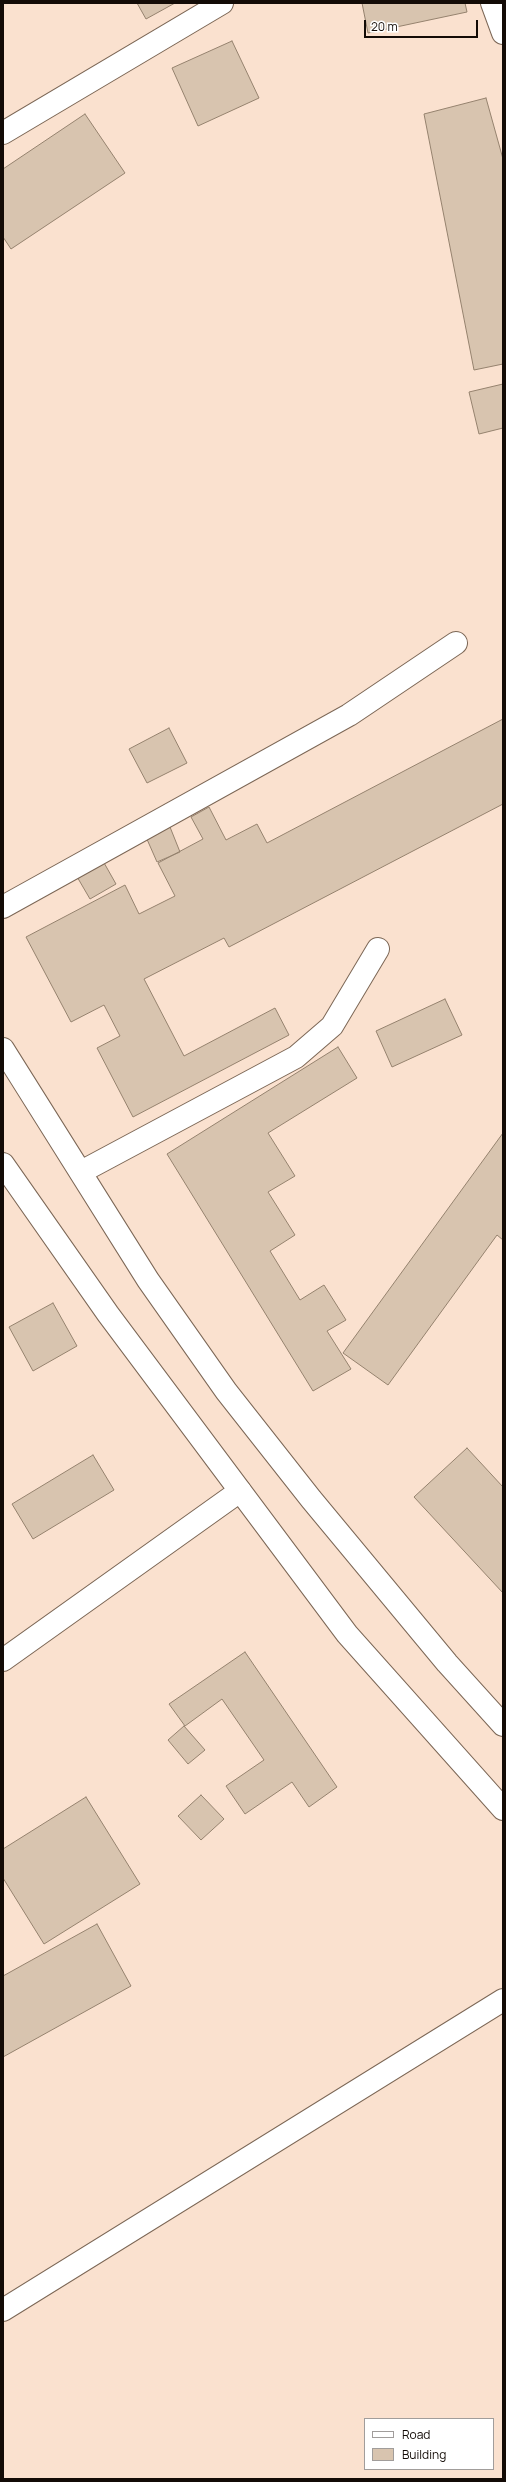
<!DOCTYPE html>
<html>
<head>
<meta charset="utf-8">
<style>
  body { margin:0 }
  #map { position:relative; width:506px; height:2482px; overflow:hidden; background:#fae1cf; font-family:Manrope,sans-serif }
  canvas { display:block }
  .frame { position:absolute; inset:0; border:4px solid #130b06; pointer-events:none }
  .legend { position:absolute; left:364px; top:2418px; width:130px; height:52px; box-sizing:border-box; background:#fff; border:1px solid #a19d9b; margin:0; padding:5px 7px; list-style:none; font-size:12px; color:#130b06 }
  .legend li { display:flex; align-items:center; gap:8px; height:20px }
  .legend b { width:20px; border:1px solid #a19d9b }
  .scale { position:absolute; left:364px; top:20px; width:114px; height:18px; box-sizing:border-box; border:2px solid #130b06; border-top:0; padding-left:5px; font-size:12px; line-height:14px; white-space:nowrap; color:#130b06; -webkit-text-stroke:3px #fff; paint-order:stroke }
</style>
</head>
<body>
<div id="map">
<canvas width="506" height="2482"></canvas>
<div class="frame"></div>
<ul class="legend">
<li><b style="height:5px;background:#fff"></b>Road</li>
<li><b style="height:11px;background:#d8c4af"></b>Building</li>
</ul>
<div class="scale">20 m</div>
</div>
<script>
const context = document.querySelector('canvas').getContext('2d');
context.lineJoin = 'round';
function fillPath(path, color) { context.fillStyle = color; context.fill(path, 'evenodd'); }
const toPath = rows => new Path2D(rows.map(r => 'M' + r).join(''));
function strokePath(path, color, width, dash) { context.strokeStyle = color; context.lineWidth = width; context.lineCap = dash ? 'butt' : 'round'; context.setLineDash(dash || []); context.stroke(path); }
const building = toPath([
  [137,3,175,3,146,19,137,3],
  [362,3,465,3,467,12,368,33,362,3],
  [232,41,259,98,198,126,172,68,232,41],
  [486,98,503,159,503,364,474,370,424,114,486,98],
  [85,114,125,173,11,249,3,237,3,169,85,114],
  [503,384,503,428,479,434,469,392,503,384],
  [503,719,503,804,229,947,224,938,144,979,184,1056,275,1008,289,1035,133,1117,97,1048,120,1036,104,1005,71,1022,26,937,125,885,139,914,175,896,158,863,203,839,191,817,209,807,226,840,257,824,267,843,503,719],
  [169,728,187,763,147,783,129,749,169,728],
  [170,827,180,852,157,862,146,837,170,827],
  [103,861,116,884,90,899,76,875,103,861],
  [445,999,462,1035,392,1067,376,1031,445,999],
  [338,1047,357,1078,268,1133,295,1176,268,1192,295,1235,270,1251,300,1300,324,1285,346,1320,327,1331,351,1369,313,1391,167,1154,338,1047],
  [503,1133,503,1240,497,1235,388,1385,343,1353,503,1133],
  [53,1303,77,1346,33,1371,9,1327,53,1303],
  [467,1448,503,1487,503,1593,414,1497,467,1448],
  [93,1455,114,1490,33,1539,12,1504,93,1455],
  [245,1652,337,1787,309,1807,292,1782,245,1814,226,1786,264,1760,222,1699,185,1726,169,1704,245,1652],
  [184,1726,205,1750,188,1764,168,1740,184,1726],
  [201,1795,224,1819,201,1840,178,1816,201,1795],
  [86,1797,140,1884,44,1944,3,1878,3,1849,86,1797],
  [97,1924,131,1986,3,2057,3,1976,97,1924]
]);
fillPath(building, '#d8c4af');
strokePath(building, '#95826e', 1);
const minor = toPath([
  [492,3,503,33],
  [3,133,222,3],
  [3,907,349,715,456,643],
  [81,1172,296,1057,332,1026,378,949],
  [3,1660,240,1491],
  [3,2310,503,2000]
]);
const highway = toPath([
  [3,1049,148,1280,226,1391,311,1499,447,1663,503,1725],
  [3,1164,108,1314,347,1634,503,1809]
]);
strokePath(minor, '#7c6756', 24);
strokePath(highway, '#7c6756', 24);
strokePath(minor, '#fff', 22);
strokePath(highway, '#fff', 22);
</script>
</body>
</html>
